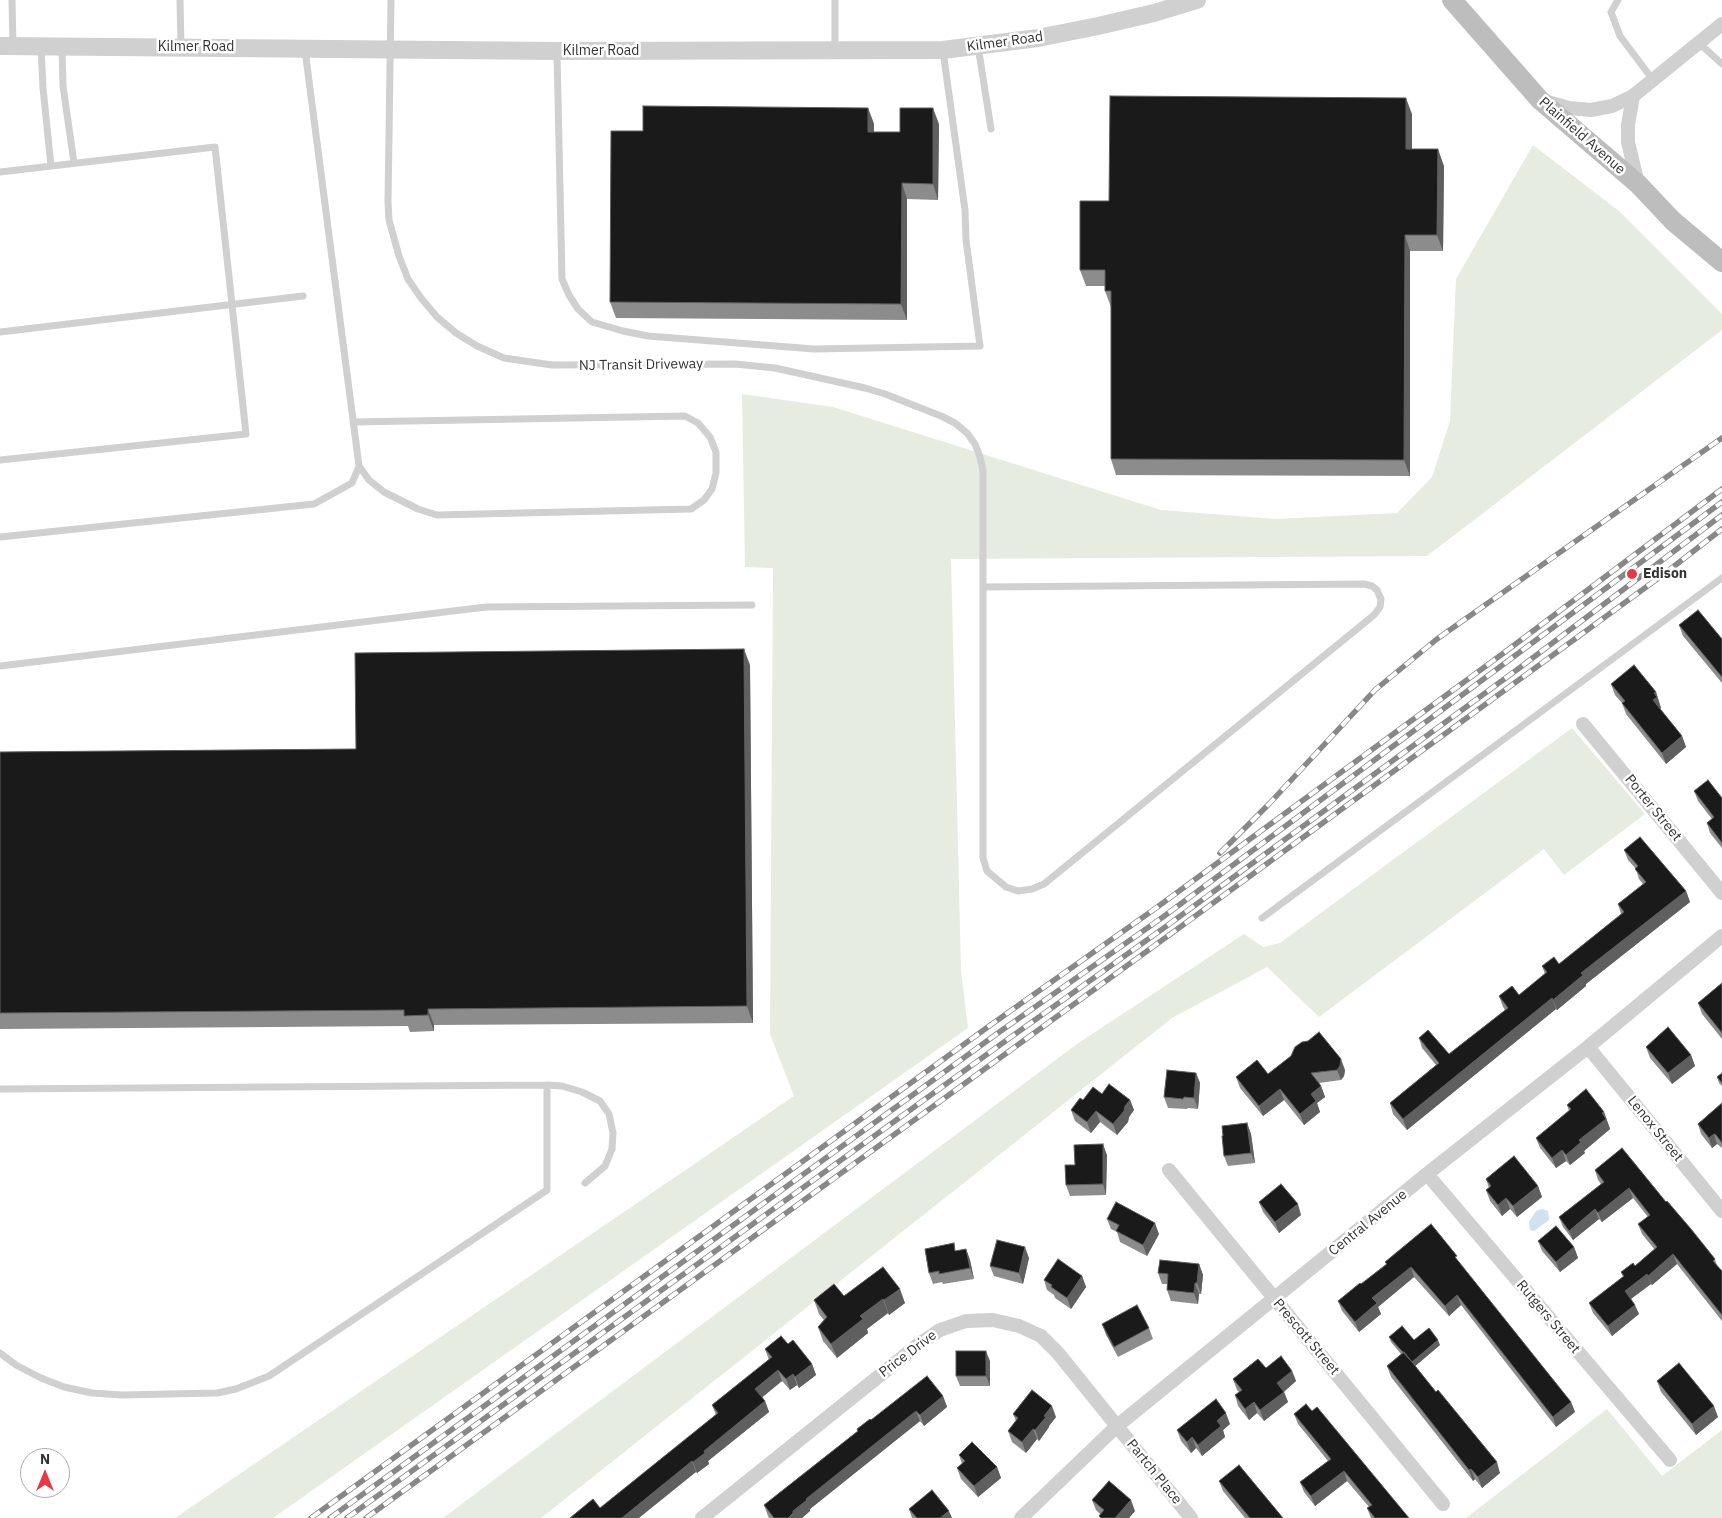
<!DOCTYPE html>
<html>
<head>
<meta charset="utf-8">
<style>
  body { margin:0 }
  #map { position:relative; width:1722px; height:1518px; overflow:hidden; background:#fff; font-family:"IBM Plex Sans",sans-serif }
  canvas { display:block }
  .north { position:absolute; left:20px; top:1448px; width:50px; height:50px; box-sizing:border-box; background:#fff; border:1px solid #adadad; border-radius:50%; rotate:0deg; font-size:14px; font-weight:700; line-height:20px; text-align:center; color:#333 }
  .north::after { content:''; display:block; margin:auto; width:18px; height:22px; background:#e63946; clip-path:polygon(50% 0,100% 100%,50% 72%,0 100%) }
</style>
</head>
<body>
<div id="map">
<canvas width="1722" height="1518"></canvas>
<div class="north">N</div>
</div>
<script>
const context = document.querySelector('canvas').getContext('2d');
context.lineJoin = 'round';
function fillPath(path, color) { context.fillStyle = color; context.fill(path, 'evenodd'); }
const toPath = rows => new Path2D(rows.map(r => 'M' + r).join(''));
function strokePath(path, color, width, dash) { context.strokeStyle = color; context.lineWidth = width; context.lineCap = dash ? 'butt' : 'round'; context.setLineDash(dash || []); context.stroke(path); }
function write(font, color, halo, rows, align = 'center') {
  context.font = font + ' "IBM Plex Sans",sans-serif'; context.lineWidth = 5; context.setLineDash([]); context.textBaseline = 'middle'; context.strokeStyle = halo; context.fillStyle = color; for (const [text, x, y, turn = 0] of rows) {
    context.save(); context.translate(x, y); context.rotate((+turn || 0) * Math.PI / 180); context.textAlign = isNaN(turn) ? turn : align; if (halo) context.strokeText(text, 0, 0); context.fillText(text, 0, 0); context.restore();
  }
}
fillPath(toPath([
  [1533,145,1619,211,1722,314,1722,330,1427,556,951,559,961,971,968,1028,273,1518,175,1518,794,1096,770,1034,773,568,745,567,742,394,833,407,1161,510,1276,519,1397,513,1432,477,1450,421,1456,279],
  [1572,728,1645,814,1564,875,1544,849,1319,1017,1267,967,1172,1018,541,1518,443,1518,1077,1044,1244,934,1263,947,1280,943],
  [1607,1409,1662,1476,1722,1430,1722,1518,1466,1518]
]), '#e6ecdf');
fillPath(toPath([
  [1542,1209,1548,1211,1549,1220,1534,1231,1530,1230,1529,1222,1536,1211]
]), '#cfe2ee');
strokePath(toPath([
  [12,0,13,46],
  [180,0,181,47],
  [391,0,388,202,389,220,399,256,408,279,421,298,437,317,456,333,477,346,504,358,552,365,735,364,775,368,865,388,885,394,941,416,955,423,967,433,975,444,980,457,983,471,983,858,987,871,1006,887,1018,891,1032,889,1044,884,1374,615,1380,607,1381,599,1377,590,1372,586,1364,584,983,587],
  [835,0,835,50],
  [1618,0,1611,12,1620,36,1653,80],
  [1699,43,1722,64],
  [978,46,991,129],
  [41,47,43,88,51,166],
  [62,47,63,86,74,163],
  [557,53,562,279,569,295,578,309,592,322,623,331,648,336,814,349,980,346,966,240,965,210,943,51],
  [0,172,215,147,246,434,0,460],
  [0,332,303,296],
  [353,422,685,416,698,423,710,437,716,452,716,473,712,489,704,500,691,509,437,515,418,509,384,492,369,480,359,466],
  [0,537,314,504,352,483,359,466,305,50],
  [0,666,486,607,752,605],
  [1262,918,1722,578],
  [547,1085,562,1086,582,1092,600,1101,609,1114,613,1133,612,1149,605,1166,585,1183],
  [0,1089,547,1085,547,1190,269,1376,236,1389,217,1393,122,1395,92,1393,64,1387,41,1378,16,1365,0,1353]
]), '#d0d0d0', 7);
strokePath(toPath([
  [1633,96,1628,125,1628,142,1638,184],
  [1544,101,1569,108,1591,110,1612,106,1633,96,1722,24],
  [1583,724,1722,893],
  [1588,1047,1722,1211],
  [1169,1170,1443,1504],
  [1427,1174,1670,1460],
  [702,1518,919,1344,940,1330,966,1321,993,1320,1019,1326,1041,1336,1058,1353,1191,1518],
  [1021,1518,1117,1426,1427,1174,1588,1047,1722,936]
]), '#d0d0d0', 14);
strokePath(toPath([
  [0,46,557,51,943,50,1038,38,1098,26,1154,13,1197,0]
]), '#d0d0d0', 18);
strokePath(toPath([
  [1452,0,1540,100,1638,184,1673,221,1722,262]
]), '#bdbdbd', 20);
const rail = toPath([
  [1220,853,1268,805,1375,690,1437,639,1722,438],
  [311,1518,992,1024,1156,908,1505,652,1722,489],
  [330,1518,998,1033,1163,917,1722,502],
  [347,1518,1004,1042,1168,925,1518,669,1722,515],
  [366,1518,1172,933,1664,574,1722,529]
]);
strokePath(rail, '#888', 5.5);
strokePath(rail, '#fff', 4, [11]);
fillPath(toPath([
  [868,108,874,124,874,132,900,132,939,124,938,200,907,199,907,320,616,318,610,302,643,131],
  [1412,114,1412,149,1444,166,1443,251,1410,251,1410,476,1116,475,1111,459,1111,307,1105,291,1105,286,1086,286,1080,270,1109,201],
  [1679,625,1722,639,1722,683,1683,636],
  [750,665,753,1023,434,1025,434,1031,410,1032,408,1026,0,1029,0,752,356,749],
  [1611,684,1656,692,1661,708,1660,709,1682,736,1686,747,1666,764,1626,714,1622,703,1615,695],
  [1694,791,1722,798,1722,848,1710,833,1707,823,1712,819,1698,801],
  [1624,850,1686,891,1690,902,1586,984,1586,986,1557,1010,1556,1009,1407,1130,1393,1114,1390,1103,1436,1065,1422,1048,1419,1038,1449,1054,1505,1010,1503,1007,1499,996,1519,995,1545,974,1542,966,1559,964,1621,914,1618,904,1643,884,1639,879,1636,869,1628,860],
  [1722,983,1722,1039,1702,1014,1698,1003],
  [1646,1047,1691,1055,1695,1066,1672,1084,1650,1058],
  [1291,1056,1345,1070,1344,1076,1341,1080,1319,1083,1321,1086,1325,1097,1317,1103,1320,1112,1304,1125,1284,1100,1263,1116,1240,1088,1236,1077,1268,1074],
  [1196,1073,1200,1083,1198,1109,1188,1108,1187,1109,1168,1108,1164,1097],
  [1722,1073,1722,1086,1719,1083,1717,1077],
  [1102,1094,1130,1100,1134,1110,1129,1117,1128,1122,1117,1135,1100,1122,1091,1133,1075,1121,1071,1110,1083,1100],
  [1722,1103,1722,1148,1717,1144,1712,1148,1701,1134,1698,1124],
  [1567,1105,1604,1112,1610,1129,1584,1151,1585,1153,1570,1165,1566,1161,1556,1168,1540,1148,1536,1138,1569,1111],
  [1247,1123,1251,1134,1255,1163,1228,1166,1224,1156,1223,1136],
  [1107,1155,1106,1195,1070,1196,1066,1185,1075,1165],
  [1595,1170,1666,1202,1715,1259,1717,1266,1722,1271,1722,1321,1677,1264,1652,1285,1651,1284,1631,1299,1639,1314,1612,1336,1593,1313,1589,1303,1623,1277,1621,1272,1635,1266,1655,1250,1642,1234,1638,1224,1648,1217,1633,1198,1602,1222,1599,1219,1573,1240,1563,1227,1559,1217,1601,1184,1598,1180],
  [1486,1179,1538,1186,1542,1197,1517,1217,1510,1209,1502,1216,1490,1201,1486,1190,1489,1188],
  [1259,1202,1301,1215,1279,1233,1263,1212],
  [1107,1219,1159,1234,1147,1256,1120,1242,1117,1232,1111,1229],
  [1538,1241,1574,1247,1578,1258,1560,1272,1542,1251],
  [966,1249,970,1260,974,1279,943,1284,942,1282,933,1284,929,1273,957,1251],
  [1029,1258,1023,1284,994,1276,990,1266],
  [1385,1262,1459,1263,1571,1402,1575,1412,1556,1427,1461,1305,1449,1316,1414,1277,1378,1307,1381,1314,1359,1332,1342,1311,1338,1301,1361,1284,1386,1264],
  [1199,1264,1203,1275,1201,1294,1199,1294,1198,1304,1171,1301,1167,1290,1167,1284,1162,1284,1158,1273],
  [883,1267,905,1303,889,1315,888,1313,867,1329,868,1333,837,1358,823,1341,818,1327,824,1320,819,1314,814,1300,844,1296],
  [1082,1276,1086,1287,1071,1309,1055,1298,1054,1295,1047,1290,1044,1280],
  [1102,1324,1149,1328,1153,1339,1118,1357,1106,1335],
  [1389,1337,1414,1340,1440,1345,1415,1366,1500,1473,1482,1488,1475,1479,1473,1481,1391,1377,1387,1366,1401,1354,1391,1342],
  [788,1344,812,1364,816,1375,799,1388,797,1385,790,1390,782,1381,762,1397,765,1401,769,1412,708,1461,709,1464,697,1473,696,1472,600,1508,716,1415,712,1405,769,1360,765,1349],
  [990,1361,990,1386,960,1386,956,1376],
  [1266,1368,1292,1371,1296,1381,1284,1392,1288,1402,1264,1421,1257,1413,1249,1420,1238,1406,1235,1395,1239,1392,1237,1390,1233,1379],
  [1657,1381,1718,1417,1696,1435,1661,1392],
  [943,1396,947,1407,924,1426,920,1421,810,1509,810,1511,802,1518,769,1518,768,1516,764,1505,858,1431,857,1429,871,1420],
  [1312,1411,1409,1518,1371,1518,1367,1508,1369,1507,1347,1481,1315,1506,1304,1492,1300,1482,1328,1461,1298,1424,1294,1414],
  [1013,1414,1056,1417,1049,1426,1049,1427,1039,1441,1037,1439,1026,1453,1012,1442,1008,1431,1016,1421],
  [1230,1424,1223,1430,1225,1437,1202,1456,1196,1448,1191,1453,1181,1441,1177,1430],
  [959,1455,997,1467,1001,1478,978,1497,961,1479,957,1468,962,1464],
  [1219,1481,1283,1518,1245,1518,1223,1491],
  [1092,1500,1135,1511,1129,1518,1100,1518,1099,1516,1100,1514,1096,1510],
  [909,1509,952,1518,912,1518]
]), '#8c8c8c');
fillPath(toPath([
  [1406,98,1412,114,1412,166,1406,149],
  [868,108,874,124,874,148,868,132],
  [933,108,939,124,938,200,933,184],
  [1438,149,1444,166,1443,251,1437,235],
  [902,183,907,199,907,320,901,304],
  [1405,235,1410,251,1410,476,1404,460],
  [744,649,750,665,753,1023,747,1006],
  [1656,692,1661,708,1657,711,1653,700,1654,693],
  [1682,736,1686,747,1666,764,1662,753],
  [1686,891,1690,902,1586,984,1586,986,1557,1010,1553,1000,1581,973],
  [1552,998,1556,1009,1407,1130,1403,1119],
  [428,1009,434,1025,434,1031,428,1015],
  [1691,1055,1695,1066,1672,1084,1668,1073],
  [1341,1059,1345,1070,1344,1076,1341,1080,1337,1070],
  [1196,1073,1200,1083,1198,1109,1194,1098],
  [1321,1086,1325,1097,1317,1103,1320,1112,1304,1125,1300,1114,1311,1094],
  [1280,1089,1284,1100,1263,1116,1259,1106],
  [1130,1100,1134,1110,1129,1117,1128,1122,1117,1135,1113,1124,1125,1106],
  [1096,1111,1100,1122,1091,1133,1087,1122],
  [1604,1112,1610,1129,1584,1151,1585,1153,1570,1165,1566,1155,1579,1140],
  [1247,1123,1251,1134,1255,1163,1251,1153],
  [1714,1134,1717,1144,1712,1148,1709,1138],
  [1103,1144,1107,1155,1106,1195,1103,1184],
  [1562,1150,1566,1161,1556,1168,1552,1158],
  [1538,1186,1542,1197,1517,1217,1513,1206],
  [1629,1188,1633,1198,1602,1222,1598,1213],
  [1506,1198,1510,1209,1502,1216,1498,1205],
  [1298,1204,1301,1215,1279,1233,1275,1222],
  [1595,1209,1599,1219,1573,1240,1569,1231],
  [1155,1223,1159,1234,1147,1256,1143,1245],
  [1025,1247,1029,1258,1023,1284,1019,1273],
  [1574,1247,1578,1258,1560,1272,1556,1262],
  [966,1249,970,1260,974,1279,970,1268],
  [1673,1254,1677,1264,1652,1285,1648,1276],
  [1199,1264,1203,1275,1201,1294,1197,1283],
  [1411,1267,1414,1277,1378,1307,1381,1314,1359,1332,1355,1322,1372,1298],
  [1647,1274,1651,1284,1628,1301,1625,1291],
  [1082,1276,1086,1287,1071,1309,1067,1298],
  [1195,1283,1199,1294,1198,1304,1194,1293],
  [900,1289,905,1303,889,1315,884,1300],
  [1457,1295,1461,1305,1449,1316,1445,1306],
  [883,1299,888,1313,867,1329,868,1333,837,1358,831,1344,860,1316],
  [1635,1305,1639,1314,1612,1336,1608,1326],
  [1438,1340,1440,1345,1413,1368,1411,1363],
  [986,1351,990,1361,990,1386,986,1376],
  [812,1364,816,1375,799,1388,795,1377],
  [778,1370,782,1381,759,1400,755,1389],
  [1292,1371,1296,1381,1281,1394,1277,1383],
  [793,1374,797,1385,790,1390,786,1379],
  [1284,1392,1288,1402,1264,1421,1260,1410],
  [943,1396,947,1407,924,1426,920,1415],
  [765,1401,769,1412,708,1461,709,1464,697,1473,693,1462,704,1451],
  [1254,1402,1257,1413,1249,1420,1245,1409],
  [1571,1402,1575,1412,1556,1427,1553,1417],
  [1052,1406,1056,1417,1049,1426,1049,1427,1039,1441,1035,1430,1044,1416],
  [1714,1406,1718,1417,1696,1435,1692,1424],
  [916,1411,920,1421,810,1509,810,1511,802,1518,788,1518,793,1511,806,1499],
  [1226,1413,1230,1424,1223,1430,1225,1437,1202,1456,1198,1445,1217,1421],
  [1033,1429,1037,1439,1026,1453,1022,1442],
  [1192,1437,1196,1448,1191,1453,1187,1442],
  [692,1461,696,1472,639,1518,622,1518],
  [1497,1462,1500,1473,1482,1488,1478,1477],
  [997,1467,1001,1478,978,1497,974,1486],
  [1471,1469,1475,1479,1473,1481,1469,1470],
  [1344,1471,1347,1481,1315,1506,1311,1496],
  [1131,1500,1135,1511,1129,1518,1115,1518],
  [949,1511,952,1518,940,1518]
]), '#5f5f5f');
const building = toPath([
  [1110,96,1406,98,1406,149,1438,149,1437,235,1405,235,1404,460,1111,459,1111,291,1105,291,1105,270,1080,270,1080,201,1109,201,1110,96],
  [643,106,868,108,868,132,900,132,900,108,933,108,933,184,902,183,901,304,610,302,611,131,643,131,643,106],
  [1698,610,1722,639,1722,677,1679,625,1698,610],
  [744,649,747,1006,428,1009,428,1015,404,1016,404,1010,0,1013,0,752,356,749,355,653,744,649],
  [1634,665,1656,692,1654,693,1657,697,1653,700,1682,736,1662,753,1622,703,1625,701,1611,684,1634,665],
  [1708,780,1722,798,1722,843,1707,823,1714,817,1694,791,1708,780],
  [1640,837,1686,891,1581,973,1583,975,1553,1000,1552,998,1403,1119,1390,1103,1439,1063,1419,1038,1428,1030,1449,1054,1508,1008,1499,996,1512,986,1519,995,1547,972,1542,966,1554,957,1559,964,1624,912,1618,904,1646,882,1635,869,1638,866,1624,850,1640,837],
  [1722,983,1722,1033,1698,1003,1722,983],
  [1668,1027,1691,1055,1668,1073,1646,1047,1668,1027],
  [1319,1032,1341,1059,1340,1066,1337,1070,1311,1073,1321,1086,1311,1094,1316,1101,1300,1114,1280,1089,1259,1106,1236,1077,1257,1060,1268,1074,1291,1056,1295,1047,1302,1042,1308,1041,1319,1032],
  [1167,1070,1196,1073,1194,1098,1184,1097,1183,1099,1164,1097,1167,1070],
  [1722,1073,1722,1083,1717,1077,1722,1073],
  [1109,1084,1130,1100,1125,1106,1124,1111,1113,1124,1096,1111,1087,1122,1071,1110,1080,1098,1083,1100,1093,1087,1102,1094,1109,1084],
  [1586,1089,1604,1112,1602,1113,1606,1119,1579,1140,1581,1142,1566,1155,1562,1150,1552,1158,1536,1138,1571,1109,1567,1105,1586,1089],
  [1722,1103,1722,1143,1716,1135,1714,1134,1709,1138,1698,1124,1722,1103],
  [1247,1123,1251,1153,1224,1156,1222,1136,1223,1136,1222,1126,1247,1123],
  [1103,1144,1103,1184,1066,1185,1065,1165,1075,1165,1074,1145,1103,1144],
  [1622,1148,1666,1202,1667,1201,1691,1229,1715,1259,1713,1261,1722,1271,1722,1315,1673,1254,1648,1276,1647,1274,1625,1291,1635,1305,1608,1326,1589,1303,1624,1276,1621,1272,1633,1263,1635,1266,1657,1247,1638,1224,1650,1215,1629,1188,1598,1213,1595,1209,1569,1231,1559,1217,1604,1182,1595,1170,1622,1148],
  [1514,1156,1538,1186,1513,1206,1506,1198,1498,1205,1486,1190,1491,1186,1486,1179,1514,1156],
  [1281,1184,1298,1204,1275,1222,1259,1202,1281,1184],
  [1116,1202,1155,1223,1143,1245,1116,1231,1119,1225,1107,1219,1116,1202],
  [1431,1224,1457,1256,1455,1257,1571,1402,1553,1417,1457,1295,1445,1306,1411,1267,1372,1298,1377,1303,1355,1322,1338,1301,1360,1283,1361,1284,1387,1264,1385,1262,1431,1224],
  [1556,1226,1574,1247,1556,1262,1538,1241,1556,1226],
  [997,1240,1025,1247,1019,1273,990,1266,997,1240],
  [954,1243,955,1251,966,1249,970,1268,939,1274,939,1271,929,1273,925,1249,954,1243],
  [1058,1259,1082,1276,1067,1298,1051,1287,1052,1285,1044,1280,1058,1259],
  [1160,1260,1199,1264,1197,1283,1195,1283,1194,1293,1167,1290,1168,1274,1158,1273,1160,1260],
  [883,1267,900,1289,884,1300,883,1299,860,1316,863,1319,831,1344,818,1327,827,1317,814,1300,834,1284,844,1296,883,1267],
  [1137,1305,1149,1328,1114,1347,1102,1324,1137,1305],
  [1402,1326,1414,1340,1429,1328,1438,1340,1412,1362,1389,1337,1402,1326],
  [781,1336,788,1344,793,1340,812,1364,795,1377,793,1374,786,1379,778,1370,755,1389,765,1401,704,1451,705,1453,693,1462,692,1461,622,1518,570,1518,593,1499,600,1508,718,1413,712,1405,772,1357,765,1349,781,1336],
  [956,1351,986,1351,986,1376,956,1376,956,1351],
  [1404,1352,1436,1392,1438,1390,1497,1462,1478,1477,1471,1469,1469,1470,1387,1366,1404,1352],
  [1281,1356,1292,1371,1277,1383,1284,1392,1260,1410,1254,1402,1245,1409,1235,1395,1242,1390,1233,1379,1258,1359,1266,1368,1281,1356],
  [1679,1363,1714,1406,1692,1424,1657,1381,1679,1363],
  [927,1376,943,1396,920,1415,916,1411,806,1499,807,1500,793,1511,793,1513,788,1518,774,1518,764,1505,858,1431,857,1429,870,1419,871,1420,927,1376],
  [1032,1390,1052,1406,1044,1416,1046,1417,1035,1430,1033,1429,1022,1442,1008,1431,1018,1418,1013,1414,1032,1390],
  [1216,1399,1226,1413,1217,1421,1221,1426,1198,1445,1192,1437,1187,1442,1177,1430,1216,1399],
  [1306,1404,1312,1411,1317,1407,1409,1518,1375,1518,1367,1508,1372,1505,1344,1471,1311,1496,1300,1482,1331,1459,1294,1414,1306,1404],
  [972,1442,997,1467,974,1486,957,1468,965,1461,959,1455,972,1442],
  [1239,1465,1283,1518,1250,1518,1219,1481,1239,1465],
  [1109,1481,1131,1500,1115,1518,1101,1518,1099,1516,1104,1510,1092,1500,1109,1481],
  [932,1490,949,1511,940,1518,917,1518,909,1509,932,1490]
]);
fillPath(building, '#1a1a1a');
strokePath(building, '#5f5f5f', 1);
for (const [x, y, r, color] of [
  [1632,574,6,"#e63946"]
]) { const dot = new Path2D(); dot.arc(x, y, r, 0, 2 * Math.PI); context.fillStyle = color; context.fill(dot); strokePath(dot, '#fff', 2); }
write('14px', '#333', '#fff', [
  ["Kilmer Road",1005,42,-8],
  ["Kilmer Road",196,47],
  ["Kilmer Road",601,51],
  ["Plainfield Avenue",1582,136,41],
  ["NJ Transit Driveway",641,365,-1],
  ["Porter Street",1653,808,51],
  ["Lenox Street",1655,1129,51],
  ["Central Avenue",1368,1223,-39],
  ["Rutgers Street",1548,1317,50],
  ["Prescott Street",1306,1337,50],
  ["Price Drive",908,1354,-37],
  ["Partch Place",1154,1472,51]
]);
write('bold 14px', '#333', '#fff', [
  ["Edison",1643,574]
], 'left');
</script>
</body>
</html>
